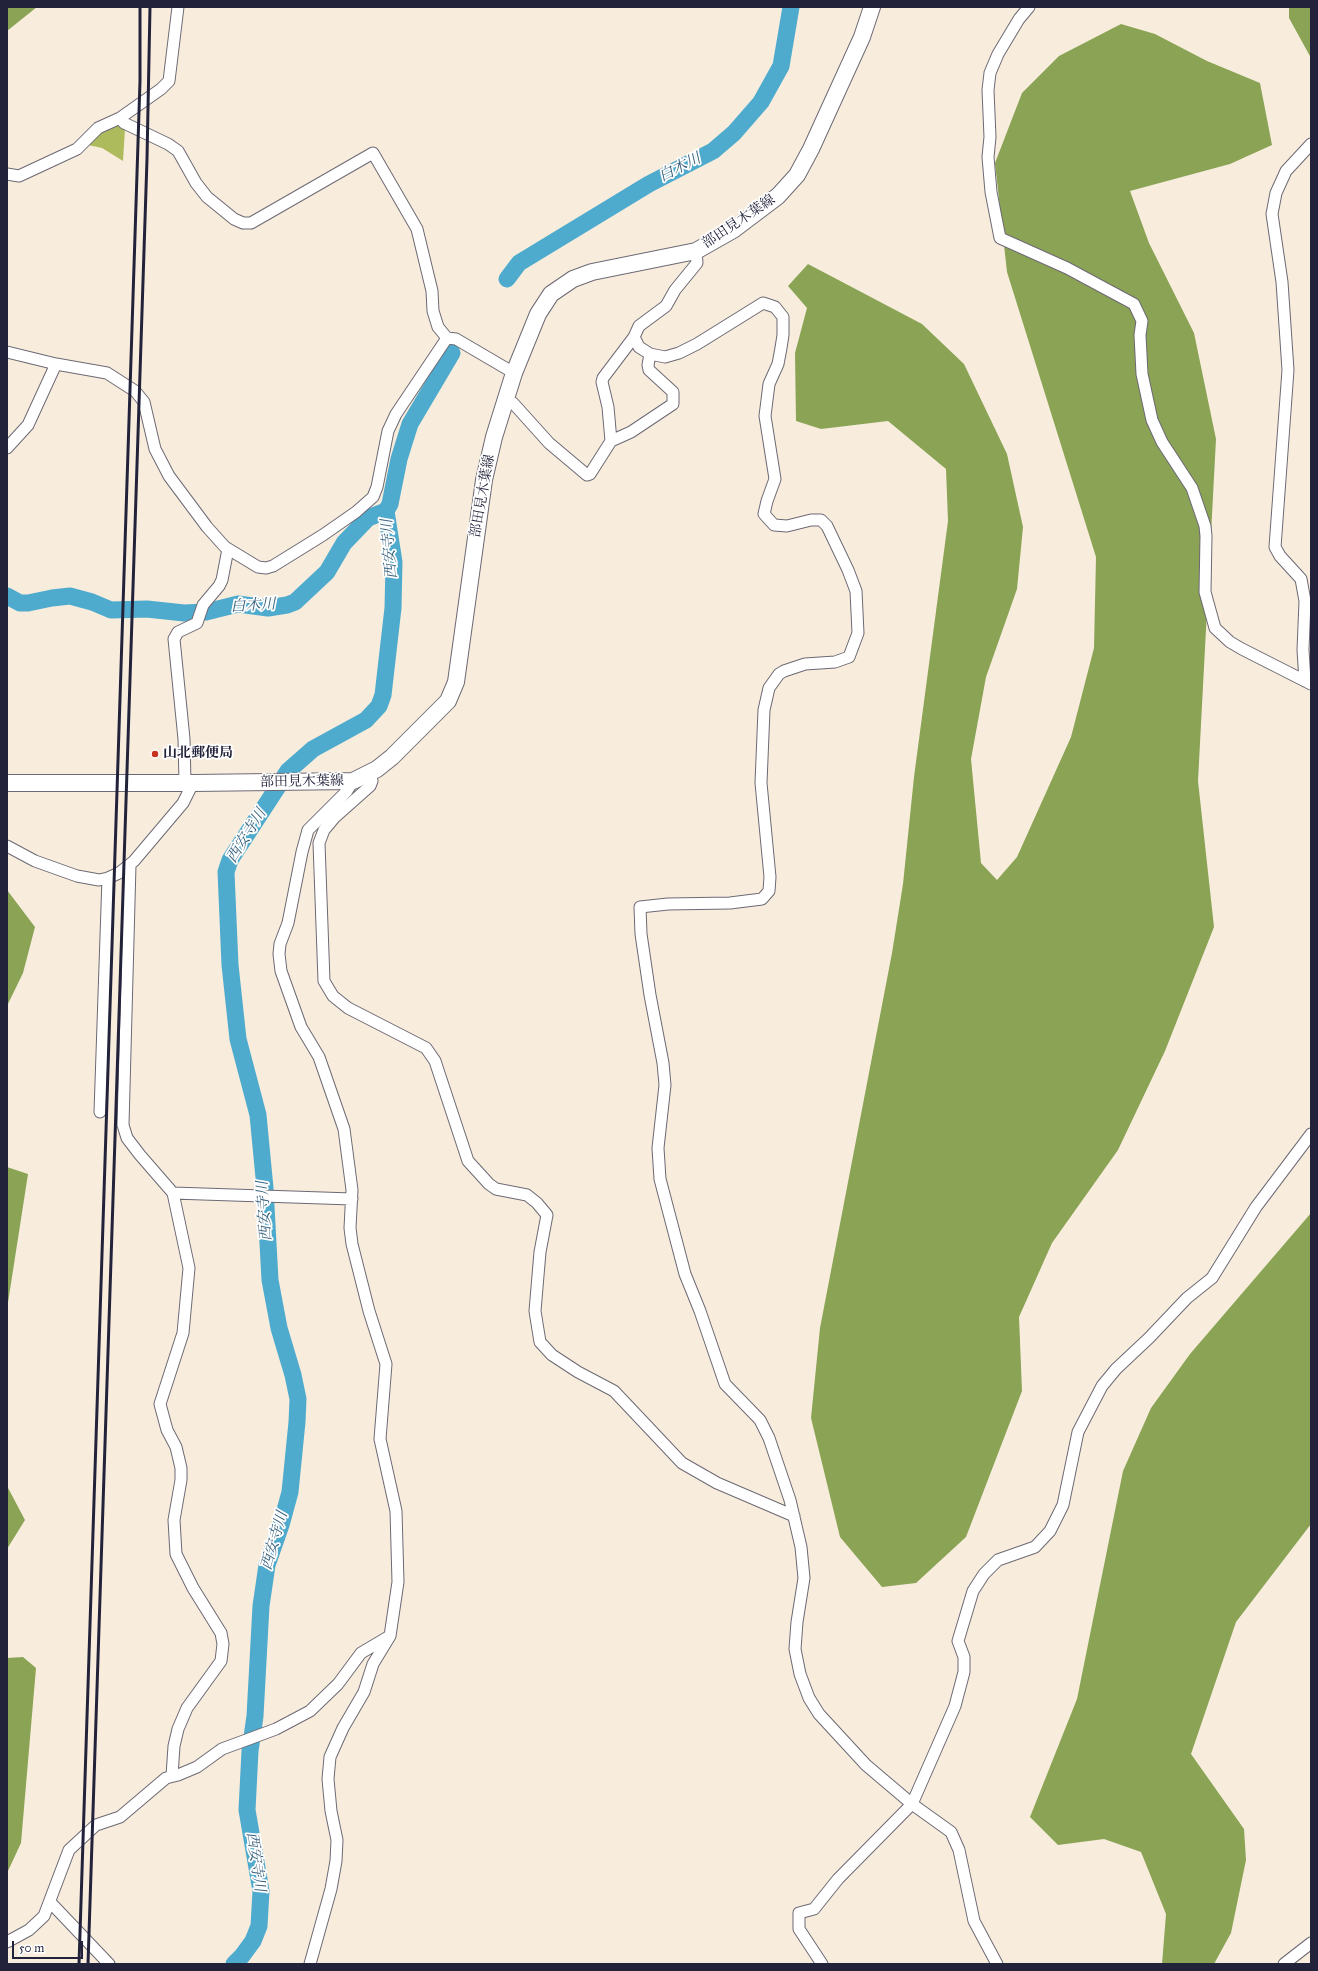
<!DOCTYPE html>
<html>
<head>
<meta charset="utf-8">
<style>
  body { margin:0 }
  #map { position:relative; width:1318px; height:1971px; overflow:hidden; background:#f8eddd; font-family:"IM FELL Great Primer",serif }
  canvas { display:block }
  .frame { position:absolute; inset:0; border:8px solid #22223b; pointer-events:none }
  .scale { position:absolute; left:12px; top:1941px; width:71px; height:18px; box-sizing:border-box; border:2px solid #22223b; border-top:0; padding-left:5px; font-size:12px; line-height:14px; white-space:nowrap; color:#22223b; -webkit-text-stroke:3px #fff; paint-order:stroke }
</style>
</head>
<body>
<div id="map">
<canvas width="1318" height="1971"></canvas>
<div class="frame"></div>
<div class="scale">50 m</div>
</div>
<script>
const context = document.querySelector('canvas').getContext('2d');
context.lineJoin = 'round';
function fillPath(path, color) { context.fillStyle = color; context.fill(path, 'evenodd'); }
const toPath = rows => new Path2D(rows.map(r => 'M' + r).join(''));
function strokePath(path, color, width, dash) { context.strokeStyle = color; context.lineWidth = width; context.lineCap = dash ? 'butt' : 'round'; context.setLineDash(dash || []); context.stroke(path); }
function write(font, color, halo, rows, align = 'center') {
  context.font = font + ' "IM FELL Great Primer","Noto Serif JP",serif'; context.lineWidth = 3.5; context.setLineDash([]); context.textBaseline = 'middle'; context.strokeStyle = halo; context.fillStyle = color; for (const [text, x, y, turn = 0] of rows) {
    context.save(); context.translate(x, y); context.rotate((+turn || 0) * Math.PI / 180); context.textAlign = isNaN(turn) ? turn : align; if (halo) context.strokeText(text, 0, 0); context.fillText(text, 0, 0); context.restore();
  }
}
fillPath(toPath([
  [112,123,125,129,123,161,102,148,88,145,99,131]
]), '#adbb5d');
fillPath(toPath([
  [7,7,37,7,7,31],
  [1289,7,1311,7,1311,58,1289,18],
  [1121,24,1155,34,1207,61,1260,83,1272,145,1230,164,1130,191,1149,243,1194,333,1216,439,1198,781,1214,927,1165,1051,1118,1150,1052,1243,1019,1317,1022,1391,966,1537,916,1583,882,1587,840,1537,811,1418,820,1328,892,953,903,884,914,777,948,521,946,469,888,421,821,429,796,421,795,353,807,308,788,286,808,264,922,324,964,364,1007,454,1023,527,1017,589,986,677,971,759,981,863,997,880,1017,857,1071,737,1094,648,1096,557,1007,272,995,163,1022,93,1059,56],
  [7,890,35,927,23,973,7,1006],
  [7,1167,28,1174,7,1309],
  [1311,1213,1311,1524,1236,1622,1191,1754,1244,1829,1246,1860,1231,1933,1214,1964,1162,1964,1166,1914,1141,1852,1104,1839,1058,1845,1030,1817,1077,1699,1123,1471,1151,1408,1190,1354],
  [7,1486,25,1520,7,1549],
  [23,1657,36,1668,21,1843,7,1873,7,1658]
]), '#8aa354');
strokePath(toPath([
  [507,279,519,263,649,184,713,151,734,133,761,102,781,66,791,7],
  [7,596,20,603,28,603,52,598,70,596,92,602,111,610,147,609,184,613,206,612,238,604,268,608,287,605,295,602,327,572,344,543,368,518,386,511,390,504,399,459,410,424,452,353],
  [234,1964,242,1956,253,1941,259,1926,261,1891,247,1810,250,1751,255,1716,261,1606,267,1565,281,1525,290,1492,297,1422,298,1399,293,1375,279,1328,270,1280,265,1188,258,1115,238,1039,230,965,226,872,230,860,288,771,313,749,366,720,379,706,383,695,393,608,394,562,386,511]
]), '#4fabcd', 17);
const street = toPath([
  [1029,7,1019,19,998,54,990,73,988,90,990,137,988,157,991,192,1000,238,1067,268,1134,304,1142,321,1140,335,1142,374,1152,420,1162,442,1192,488,1205,526,1206,536,1205,592,1215,628,1230,642,1242,649,1311,684],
  [120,118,124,123,168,144,178,151,196,183,207,197,234,219,243,223,251,223,373,153,417,229,432,291,433,311,438,327,447,338,456,339,514,373],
  [7,174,19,176,77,149,98,128,120,118,161,89,169,81,178,7],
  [696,251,697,263,675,290,666,306,639,326,634,337,639,347,650,354,665,357,679,353,697,344,763,303,775,307,783,317,783,335,781,348,778,364,769,384,765,416,775,479,767,501,764,514,774,525,787,526,811,520,821,520,827,526,848,570,856,591,858,633,849,657,835,662,805,664,784,671,779,674,769,688,764,710,761,783,770,877,769,891,762,899,730,903,668,904,640,907,641,934,650,995,663,1063,665,1085,658,1148,660,1179,685,1274,700,1311,725,1384,760,1420,769,1438,790,1500,801,1547,804,1578,797,1622,795,1649,800,1674,809,1698,819,1714,866,1765,912,1804,951,1832,959,1850,974,1921,997,1964],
  [7,352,56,364,107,373,135,391,144,402,155,449,169,476,207,527,225,547,258,567,266,568,273,566,323,535,356,512,373,497,377,487,388,431,396,414,447,338],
  [505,401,513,403,549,443,587,475,590,474,611,441,631,432,673,404,673,392,649,370,648,365,650,354],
  [611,441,608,407,602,382,603,378,634,337],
  [7,448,28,425,56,364],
  [1305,681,1303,650,1305,601,1301,579,1280,556,1275,547,1288,370,1282,282,1272,214,1276,193,1286,171,1311,144],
  [370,772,372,781,370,786,334,818,324,830,319,843,324,981,333,996,348,1008,426,1048,435,1061,468,1161,489,1184,496,1189,527,1195,537,1203,547,1215,540,1252,535,1311,540,1342,552,1355,578,1372,614,1391,682,1463,717,1483,794,1516],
  [185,783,184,739,174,639,178,632,197,623,203,605,219,586,222,580,228,549],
  [7,846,35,861,77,876,99,880,108,878,119,873,134,861,183,803,193,783],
  [130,865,123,1125,127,1138,140,1155,173,1193,189,1268,183,1333,160,1404,167,1430,176,1447,181,1468,181,1480,174,1520,176,1554,193,1588,221,1633,223,1644,221,1661,187,1708,178,1729,174,1746,172,1776],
  [100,1112,108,878],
  [173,1193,352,1199],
  [50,1902,109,1964],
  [7,1942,29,1930,44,1916,69,1850,96,1825,120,1817,166,1778,178,1775,197,1767,222,1749,276,1729,310,1711,338,1684,361,1653,388,1637],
  [310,1964,331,1889,336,1861,337,1840,331,1811,328,1779,330,1757,343,1728,364,1692,373,1664,390,1636,398,1582,396,1511,380,1439,386,1364,369,1311,352,1244,350,1228,352,1190,344,1129,319,1057,301,1027,281,971,279,954,280,944,288,923,302,852,308,830,347,791,353,781],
  [822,1964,799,1929,799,1913,814,1909,838,1879,912,1804,955,1706,964,1672,964,1657,958,1641,973,1591,984,1574,998,1560,1035,1547,1050,1531,1063,1505,1078,1432,1102,1386,1116,1369,1149,1338,1187,1298,1212,1278,1256,1207,1311,1134],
  [1284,1964,1311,1943]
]);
const secondary = toPath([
  [7,783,193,783,353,781,377,769,392,757,448,701,456,682,484,480,494,437,514,373,538,314,551,294,573,279,592,272,696,251,733,230,778,196,797,175,811,149,862,37,872,7]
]);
strokePath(street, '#6d6974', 13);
strokePath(secondary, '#6d6974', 18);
strokePath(street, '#fff', 11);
strokePath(secondary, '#fff', 16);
strokePath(toPath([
  [79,1964,140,81,140,7],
  [88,1964,147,159,150,7]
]), '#22223b', 3);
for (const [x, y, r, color] of [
  [155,754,4,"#c8321e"]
]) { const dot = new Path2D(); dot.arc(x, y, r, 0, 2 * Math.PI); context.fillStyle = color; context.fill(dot); strokePath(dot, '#fff', 1.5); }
write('14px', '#22223b', '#fff', [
  ["部田見木葉線",739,222,-34],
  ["部田見木葉線",483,496,-80],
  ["部田見木葉線",302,782,-1]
]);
write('bold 14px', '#22223b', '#fff', [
  ["山北郵便局",163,754]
], 'left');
write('italic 15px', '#36607d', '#fff', [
  ["白木川",680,168,-27],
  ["西安寺川",390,549,-95],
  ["白木川",253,606,-3],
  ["西安寺川",247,836,-58],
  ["西安寺川",265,1211,-94],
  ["西安寺川",275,1541,-74],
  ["西安寺川",255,1862,82]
]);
</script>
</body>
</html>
